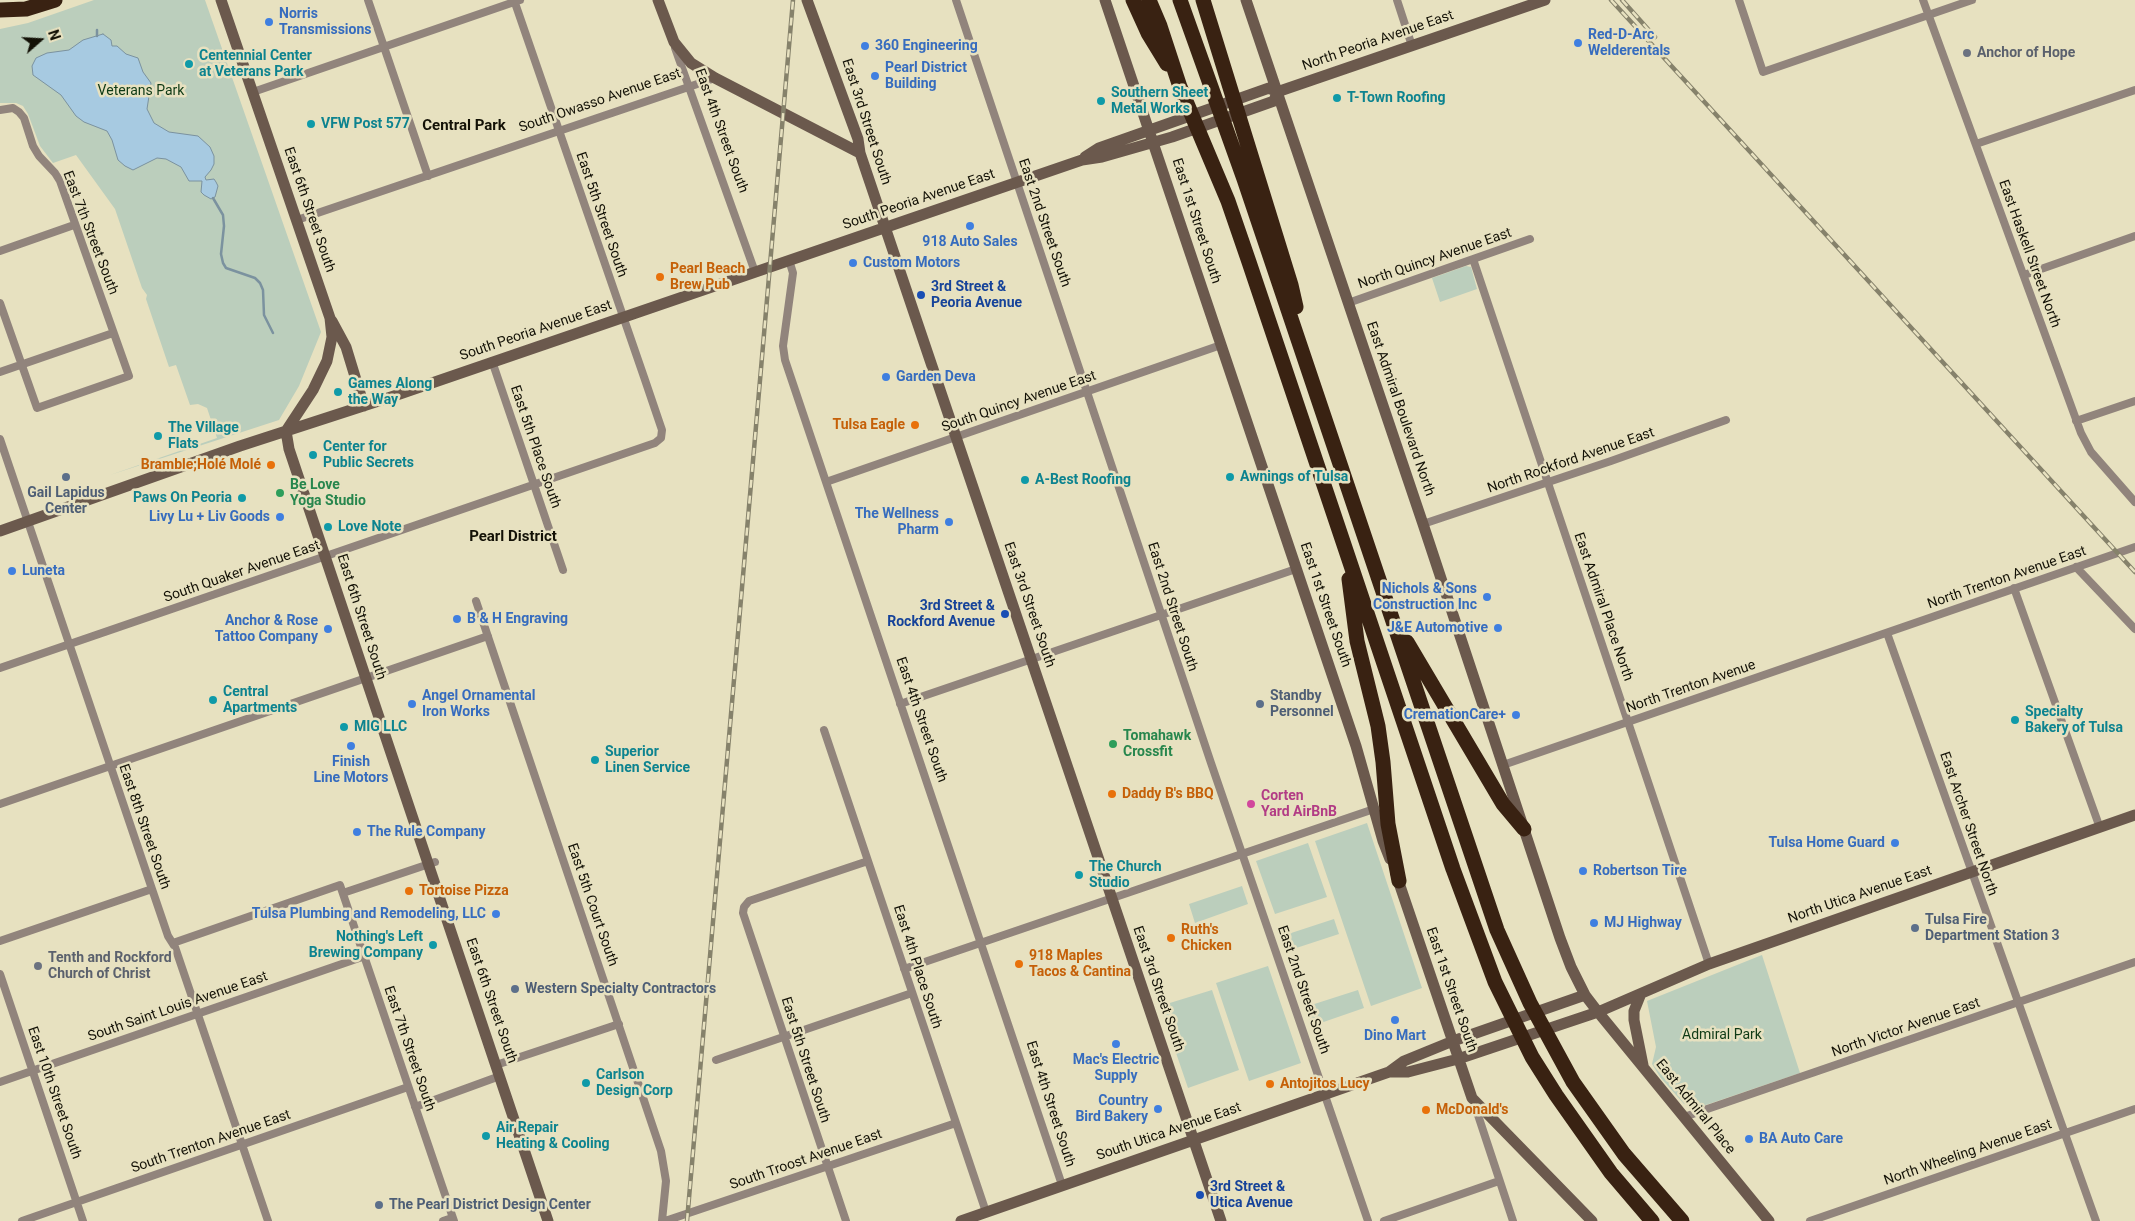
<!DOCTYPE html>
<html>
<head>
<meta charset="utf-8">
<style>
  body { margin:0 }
  #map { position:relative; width:2135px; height:1221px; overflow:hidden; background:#e7e1c0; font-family:Roboto,sans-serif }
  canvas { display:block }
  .north { position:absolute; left:15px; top:15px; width:50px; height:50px; -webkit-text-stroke:4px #e7e1c0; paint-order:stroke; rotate:71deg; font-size:14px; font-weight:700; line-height:20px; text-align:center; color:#131106 }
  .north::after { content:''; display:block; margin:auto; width:18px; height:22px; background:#131106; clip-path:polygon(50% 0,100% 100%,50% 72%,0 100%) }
</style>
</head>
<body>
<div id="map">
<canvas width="2135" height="1221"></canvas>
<div class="north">N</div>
</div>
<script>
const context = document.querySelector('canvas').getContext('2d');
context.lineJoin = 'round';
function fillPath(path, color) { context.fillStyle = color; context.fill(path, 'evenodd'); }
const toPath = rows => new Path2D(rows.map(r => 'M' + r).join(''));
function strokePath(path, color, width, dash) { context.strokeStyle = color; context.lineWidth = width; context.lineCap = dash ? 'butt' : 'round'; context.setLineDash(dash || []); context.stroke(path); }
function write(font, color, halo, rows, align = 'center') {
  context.font = font + ' Roboto,sans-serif'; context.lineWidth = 5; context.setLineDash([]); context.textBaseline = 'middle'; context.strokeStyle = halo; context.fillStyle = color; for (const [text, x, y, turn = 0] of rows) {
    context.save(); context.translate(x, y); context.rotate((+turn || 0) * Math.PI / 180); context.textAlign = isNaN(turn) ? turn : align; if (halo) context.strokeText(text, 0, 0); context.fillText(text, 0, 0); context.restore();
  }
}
fillPath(toPath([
  [94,0,205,0,321,332,299,386,279,420,110,475,217,438,207,408,198,404,190,405,176,365,169,367,146,299,147,295,142,288,115,209,76,155,53,163,40,146,28,114,23,106,16,103,0,103,0,29,28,23],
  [1466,266,1471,267,1477,289,1440,302,1432,278],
  [1367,823,1422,988,1371,1006,1315,841],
  [1308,843,1327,897,1275,914,1256,861],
  [1242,886,1248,904,1195,923,1189,904],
  [1334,919,1339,934,1287,951,1282,936],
  [1762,955,1800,1073,1697,1108,1697,1106,1684,1104,1660,1077,1652,1064,1656,1047,1647,1001],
  [1268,966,1301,1063,1249,1081,1216,983],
  [1212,990,1239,1070,1188,1088,1160,1006],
  [1358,990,1364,1008,1312,1026,1305,1007]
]), '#bbcebc');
const water = toPath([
  [103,34,111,40,112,46,117,46,126,54,138,58,143,72,151,83,147,109,154,123,169,132,198,136,210,147,214,156,214,164,211,170,205,177,206,180,214,179,216,182,218,186,215,197,211,199,204,195,201,192,202,181,189,181,181,167,166,159,157,158,133,170,125,166,118,160,112,140,107,131,84,122,76,116,61,95,33,75,32,66,36,58,47,53,69,50,83,40,103,34]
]);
fillPath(water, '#a7cae1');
strokePath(water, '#7b929f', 1);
strokePath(toPath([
  [97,36,97,30],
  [213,198,223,215,224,226,221,254,223,263,226,268,255,278,260,283,263,290,264,315,273,333]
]), '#7b929f', 2.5);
strokePath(toPath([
  [368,0,428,176],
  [956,0,1211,763,1368,1221],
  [1397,0,1412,46],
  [1739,0,1763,72,1972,0],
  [1923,0,2081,433,2091,452,2135,502],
  [675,48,755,272],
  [253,92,520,0],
  [0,110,13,108,19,112,24,118,33,146,39,156,55,173,60,181,129,376,37,408,0,303],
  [1976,144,2135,90],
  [297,220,715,78],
  [0,251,74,225],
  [1473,259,1709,964],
  [789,260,793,273,783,346,785,360,1062,1185],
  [2024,275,2135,236],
  [1348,303,1530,239],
  [492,361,563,570],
  [0,372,113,333],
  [2076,421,2135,401],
  [0,439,152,889,168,936,175,947,268,1221],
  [826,482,1221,345],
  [1423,524,1611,461,1726,420],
  [2076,567,2135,629],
  [2014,588,2100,828],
  [476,601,661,1151,666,1181,662,1221],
  [1887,633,2096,1221],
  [0,668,655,443,661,438,662,430,644,377,514,0],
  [900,704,1296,569],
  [824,730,986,1212],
  [1503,765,2135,547],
  [0,804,488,636],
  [343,893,435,862],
  [0,941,152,889],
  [173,943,340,885,454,1221],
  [904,969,1374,809],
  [0,974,83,1221],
  [716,1060,912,993],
  [496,1065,619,1024],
  [0,1082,365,956],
  [1474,1103,1513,1221],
  [415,1107,500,1076],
  [1684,1117,2135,962],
  [22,1221,408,1087],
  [443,1221,452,1218],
  [665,1221,956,1123],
  [846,1221,743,913,744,907,749,901,868,861],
  [1384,1221,1499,1181],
  [1810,1221,2135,1109]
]), '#91847c', 8);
strokePath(toPath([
  [221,0,330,318,332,337,327,361,313,390,286,431,289,449,548,1221],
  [658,0,674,42,691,63,715,78,860,153],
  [807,0,858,139,860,153,885,227,1221,1221],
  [1105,0,1356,746,1383,841,1390,859],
  [1246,0,1423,524,1560,938,1571,967,1585,995,1598,1012,1769,1221],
  [1277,92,1545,0],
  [1085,157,1099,148,1269,88,1277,92],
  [332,321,346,347,364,406],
  [0,531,240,446,394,396,1082,160,1102,157,1172,137,1274,101,1277,92],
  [1396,874,1472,1098,1592,1221],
  [1640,996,1634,1011,1634,1020,1643,1065],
  [1389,1072,1408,1072,1458,1059,1598,1012,1709,964,2135,815],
  [961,1221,1389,1072,1404,1061,1453,1041,1585,995]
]), '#6b594d', 11);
strokePath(toPath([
  [1133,0,1148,33,1167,64],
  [1149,0,1160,26,1180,87,1228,201,1249,262,1453,869,1495,982,1532,1057,1556,1095,1611,1173,1652,1221],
  [1180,0,1244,179,1497,930,1530,1003,1573,1082,1624,1154,1682,1221],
  [1203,0,1291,285,1296,307],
  [0,10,26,9,55,0],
  [1349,579,1357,641,1378,726,1383,762,1388,824,1399,881],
  [1407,642,1503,804,1524,829]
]), '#392212', 15);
const rail = toPath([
  [1611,0,2135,572],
  [1622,0,1655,37],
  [687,1221,793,0]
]);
strokePath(rail, '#86826b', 4.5);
strokePath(rail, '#e7e1c0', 2.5, [8]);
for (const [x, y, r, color] of [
  [269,22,5,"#3f7fe0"],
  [1578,43,5,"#3f7fe0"],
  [865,46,5,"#3f7fe0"],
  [1967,53,5,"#6b7280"],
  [189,64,5,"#0f9aa8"],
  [875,76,5,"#3f7fe0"],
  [1337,98,5,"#0f9aa8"],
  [1101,101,5,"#0f9aa8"],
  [311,124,5,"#0f9aa8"],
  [970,226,5,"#3f7fe0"],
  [853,263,5,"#3f7fe0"],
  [660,277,5,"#e8710a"],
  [921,295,5,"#1a4fb4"],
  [886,377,5,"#3f7fe0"],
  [338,392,5,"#0f9aa8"],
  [915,425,5,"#e8710a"],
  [158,436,5,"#0f9aa8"],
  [313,455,5,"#0f9aa8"],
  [271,465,5,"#e8710a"],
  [66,477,5,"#5c6f8a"],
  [1230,477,5,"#0f9aa8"],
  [1025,480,5,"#0f9aa8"],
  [280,493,5,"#2e9e5b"],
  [242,498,5,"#0f9aa8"],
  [280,517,5,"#3f7fe0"],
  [949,522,5,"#3f7fe0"],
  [328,527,5,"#0f9aa8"],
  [12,571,5,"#3f7fe0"],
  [1487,597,5,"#3f7fe0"],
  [1005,614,5,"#1a4fb4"],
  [457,619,5,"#3f7fe0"],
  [1498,628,5,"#3f7fe0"],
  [328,629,5,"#3f7fe0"],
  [213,700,5,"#0f9aa8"],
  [412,704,5,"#3f7fe0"],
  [1260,704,5,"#5c6f8a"],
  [1516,715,5,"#3f7fe0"],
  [2015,720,5,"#0f9aa8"],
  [344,727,5,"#0f9aa8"],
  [1113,744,5,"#2e9e5b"],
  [351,746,5,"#3f7fe0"],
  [595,760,5,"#0f9aa8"],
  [1112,794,5,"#e8710a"],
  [1251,804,5,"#d1479c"],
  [357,832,5,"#3f7fe0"],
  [1895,843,5,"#3f7fe0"],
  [1583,871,5,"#3f7fe0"],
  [1079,875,5,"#0f9aa8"],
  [409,891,5,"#e8710a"],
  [496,914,5,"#3f7fe0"],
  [1594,923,5,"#3f7fe0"],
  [1915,928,5,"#5c6f8a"],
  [1171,938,5,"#e8710a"],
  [433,945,5,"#0f9aa8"],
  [1019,964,5,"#e8710a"],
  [38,966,5,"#6b7280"],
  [515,989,5,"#5c6f8a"],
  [1395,1020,5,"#3f7fe0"],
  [1116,1044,5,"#3f7fe0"],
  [586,1083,5,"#0f9aa8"],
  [1270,1084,5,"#e8710a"],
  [1158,1109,5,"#3f7fe0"],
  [1426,1110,5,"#e8710a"],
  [486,1136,5,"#0f9aa8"],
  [1749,1139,5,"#3f7fe0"],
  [1200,1195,5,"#1a4fb4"],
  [379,1205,5,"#5c6f8a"]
]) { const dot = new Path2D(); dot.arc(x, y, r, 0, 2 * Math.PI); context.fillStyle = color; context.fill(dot); strokePath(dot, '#e7e1c0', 2); }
write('bold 14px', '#366cbe', '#e7e1c0', [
  ["Norris",279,14],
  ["Transmissions",279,30],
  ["Red-D-Arc",1588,35],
  ["Welderentals",1588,51],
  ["360 Engineering",875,46],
  ["Pearl District",885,68],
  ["Building",885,84],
  ["918 Auto Sales",970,242,"center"],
  ["Custom Motors",863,263],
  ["Garden Deva",896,377],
  ["The Wellness",939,514,"right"],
  ["Pharm",939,530,"right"],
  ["Livy Lu + Liv Goods",270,517,"right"],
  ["Luneta",22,571],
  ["Nichols & Sons",1477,589,"right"],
  ["Construction Inc",1477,605,"right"],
  ["B & H Engraving",467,619],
  ["Anchor & Rose",318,621,"right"],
  ["Tattoo Company",318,637,"right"],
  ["J&E Automotive",1488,628,"right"],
  ["Angel Ornamental",422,696],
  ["Iron Works",422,712],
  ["CremationCare+",1506,715,"right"],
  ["Finish",351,762,"center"],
  ["Line Motors",351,778,"center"],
  ["The Rule Company",367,832],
  ["Tulsa Home Guard",1885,843,"right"],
  ["Robertson Tire",1593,871],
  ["Tulsa Plumbing and Remodeling, LLC",486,914,"right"],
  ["MJ Highway",1604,923],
  ["Dino Mart",1395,1036,"center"],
  ["Mac's Electric",1116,1060,"center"],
  ["Supply",1116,1076,"center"],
  ["Country",1148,1101,"right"],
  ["Bird Bakery",1148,1117,"right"],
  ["BA Auto Care",1759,1139]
], 'left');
write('14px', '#131106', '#e7e1c0', [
  ["North Peoria Avenue East",1378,41,-19],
  ["South Owasso Avenue East",600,101,-19],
  ["East 3rd Street South",866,122,72],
  ["East 4th Street South",721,131,70],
  ["South Peoria Avenue East",919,200,-19],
  ["East 6th Street South",309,210,71],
  ["East 5th Street South",601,215,71],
  ["East 1st Street South",1196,221,72],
  ["East 2nd Street South",1044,223,71],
  ["East 7th Street South",90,233,69],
  ["East Haskell Street North",2029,254,70],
  ["North Quincy Avenue East",1435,259,-19],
  ["South Peoria Avenue East",536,331,-19],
  ["South Quincy Avenue East",1019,402,-19],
  ["East Admiral Boulevard North",1400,409,71],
  ["East 5th Place South",535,447,71],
  ["North Rockford Avenue East",1571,461,-19],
  ["South Quaker Avenue East",242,572,-19],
  ["North Trenton Avenue East",2007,578,-19],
  ["East 3rd Street South",1029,605,71],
  ["East 1st Street South",1325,605,71],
  ["East 2nd Street South",1172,607,72],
  ["East Admiral Place North",1603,607,71],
  ["East 6th Street South",361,617,72],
  ["North Trenton Avenue",1691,687,-19],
  ["East 4th Street South",921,720,71],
  ["East Archer Street North",1968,824,71],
  ["East 8th Street South",144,827,71],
  ["North Utica Avenue East",1860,895,-19],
  ["East 5th Court South",592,905,71],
  ["East 4th Place South",917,967,72],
  ["East 3rd Street South",1158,989,71],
  ["East 2nd Street South",1303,990,71],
  ["East 1st Street South",1451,990,71],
  ["East 6th Street South",491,1001,71],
  ["South Saint Louis Avenue East",178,1007,-19],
  ["North Victor Avenue East",1906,1028,-19],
  ["East 7th Street South",409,1049,71],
  ["East 5th Street South",805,1060,72],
  ["East 10th Street South",54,1093,71],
  ["East 4th Street South",1050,1104,72],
  ["East Admiral Place",1695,1107,51],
  ["South Utica Avenue East",1169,1132,-19],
  ["South Trenton Avenue East",211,1142,-19],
  ["North Wheeling Avenue East",1968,1153,-19],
  ["South Troost Avenue East",806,1160,-19]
]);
write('bold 14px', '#5b616d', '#e7e1c0', [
  ["Anchor of Hope",1977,53],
  ["Tenth and Rockford",48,958],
  ["Church of Christ",48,974]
], 'left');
write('bold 14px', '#0d838f', '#e7e1c0', [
  ["Centennial Center",199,56],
  ["at Veterans Park",199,72],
  ["Southern Sheet",1111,93],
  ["Metal Works",1111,109],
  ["T-Town Roofing",1347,98],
  ["VFW Post 577",321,124],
  ["Games Along",348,384],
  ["the Way",348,400],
  ["The Village",168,428],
  ["Flats",168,444],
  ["Center for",323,447],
  ["Public Secrets",323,463],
  ["Awnings of Tulsa",1240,477],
  ["A-Best Roofing",1035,480],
  ["Paws On Peoria",232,498,"right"],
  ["Love Note",338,527],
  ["Central",223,692],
  ["Apartments",223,708],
  ["Specialty",2025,712],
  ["Bakery of Tulsa",2025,728],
  ["MIG LLC",354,727],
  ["Superior",605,752],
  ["Linen Service",605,768],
  ["The Church",1089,867],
  ["Studio",1089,883],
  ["Nothing's Left",423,937,"right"],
  ["Brewing Company",423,953,"right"],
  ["Carlson",596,1075],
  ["Design Corp",596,1091],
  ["Air Repair",496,1128],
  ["Heating & Cooling",496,1144]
], 'left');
write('14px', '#0e3a15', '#e7e1c0', [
  ["Veterans Park",141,91],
  ["Admiral Park",1722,1035]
]);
write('bold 14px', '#c56008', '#e7e1c0', [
  ["Pearl Beach",670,269],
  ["Brew Pub",670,285],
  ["Tulsa Eagle",905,425,"right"],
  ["Bramble;Holé Molé",261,465,"right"],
  ["Daddy B's BBQ",1122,794],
  ["Tortoise Pizza",419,891],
  ["Ruth's",1181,930],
  ["Chicken",1181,946],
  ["918 Maples",1029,956],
  ["Tacos & Cantina",1029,972],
  ["Antojitos Lucy",1280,1084],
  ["McDonald's",1436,1110]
], 'left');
write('bold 14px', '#164399', '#e7e1c0', [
  ["3rd Street &",931,287],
  ["Peoria Avenue",931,303],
  ["3rd Street &",995,606,"right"],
  ["Rockford Avenue",995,622,"right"],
  ["3rd Street &",1210,1187],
  ["Utica Avenue",1210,1203]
], 'left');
write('bold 14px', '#27864d', '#e7e1c0', [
  ["Be Love",290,485],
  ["Yoga Studio",290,501],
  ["Tomahawk",1123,736],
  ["Crossfit",1123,752]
], 'left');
write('bold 14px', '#4e5e75', '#e7e1c0', [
  ["Gail Lapidus",66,493,"center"],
  ["Center",66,509,"center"],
  ["Standby",1270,696],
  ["Personnel",1270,712],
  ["Tulsa Fire",1925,920],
  ["Department Station 3",1925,936],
  ["Western Specialty Contractors",525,989],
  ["The Pearl District Design Center",389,1205]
], 'left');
write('bold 14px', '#b23c85', '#e7e1c0', [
  ["Corten",1261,796],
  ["Yard AirBnB",1261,812]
], 'left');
write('bold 15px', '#131106', '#e7e1c0', [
  ["Central Park",464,126],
  ["Pearl District",513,537]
]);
</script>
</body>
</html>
